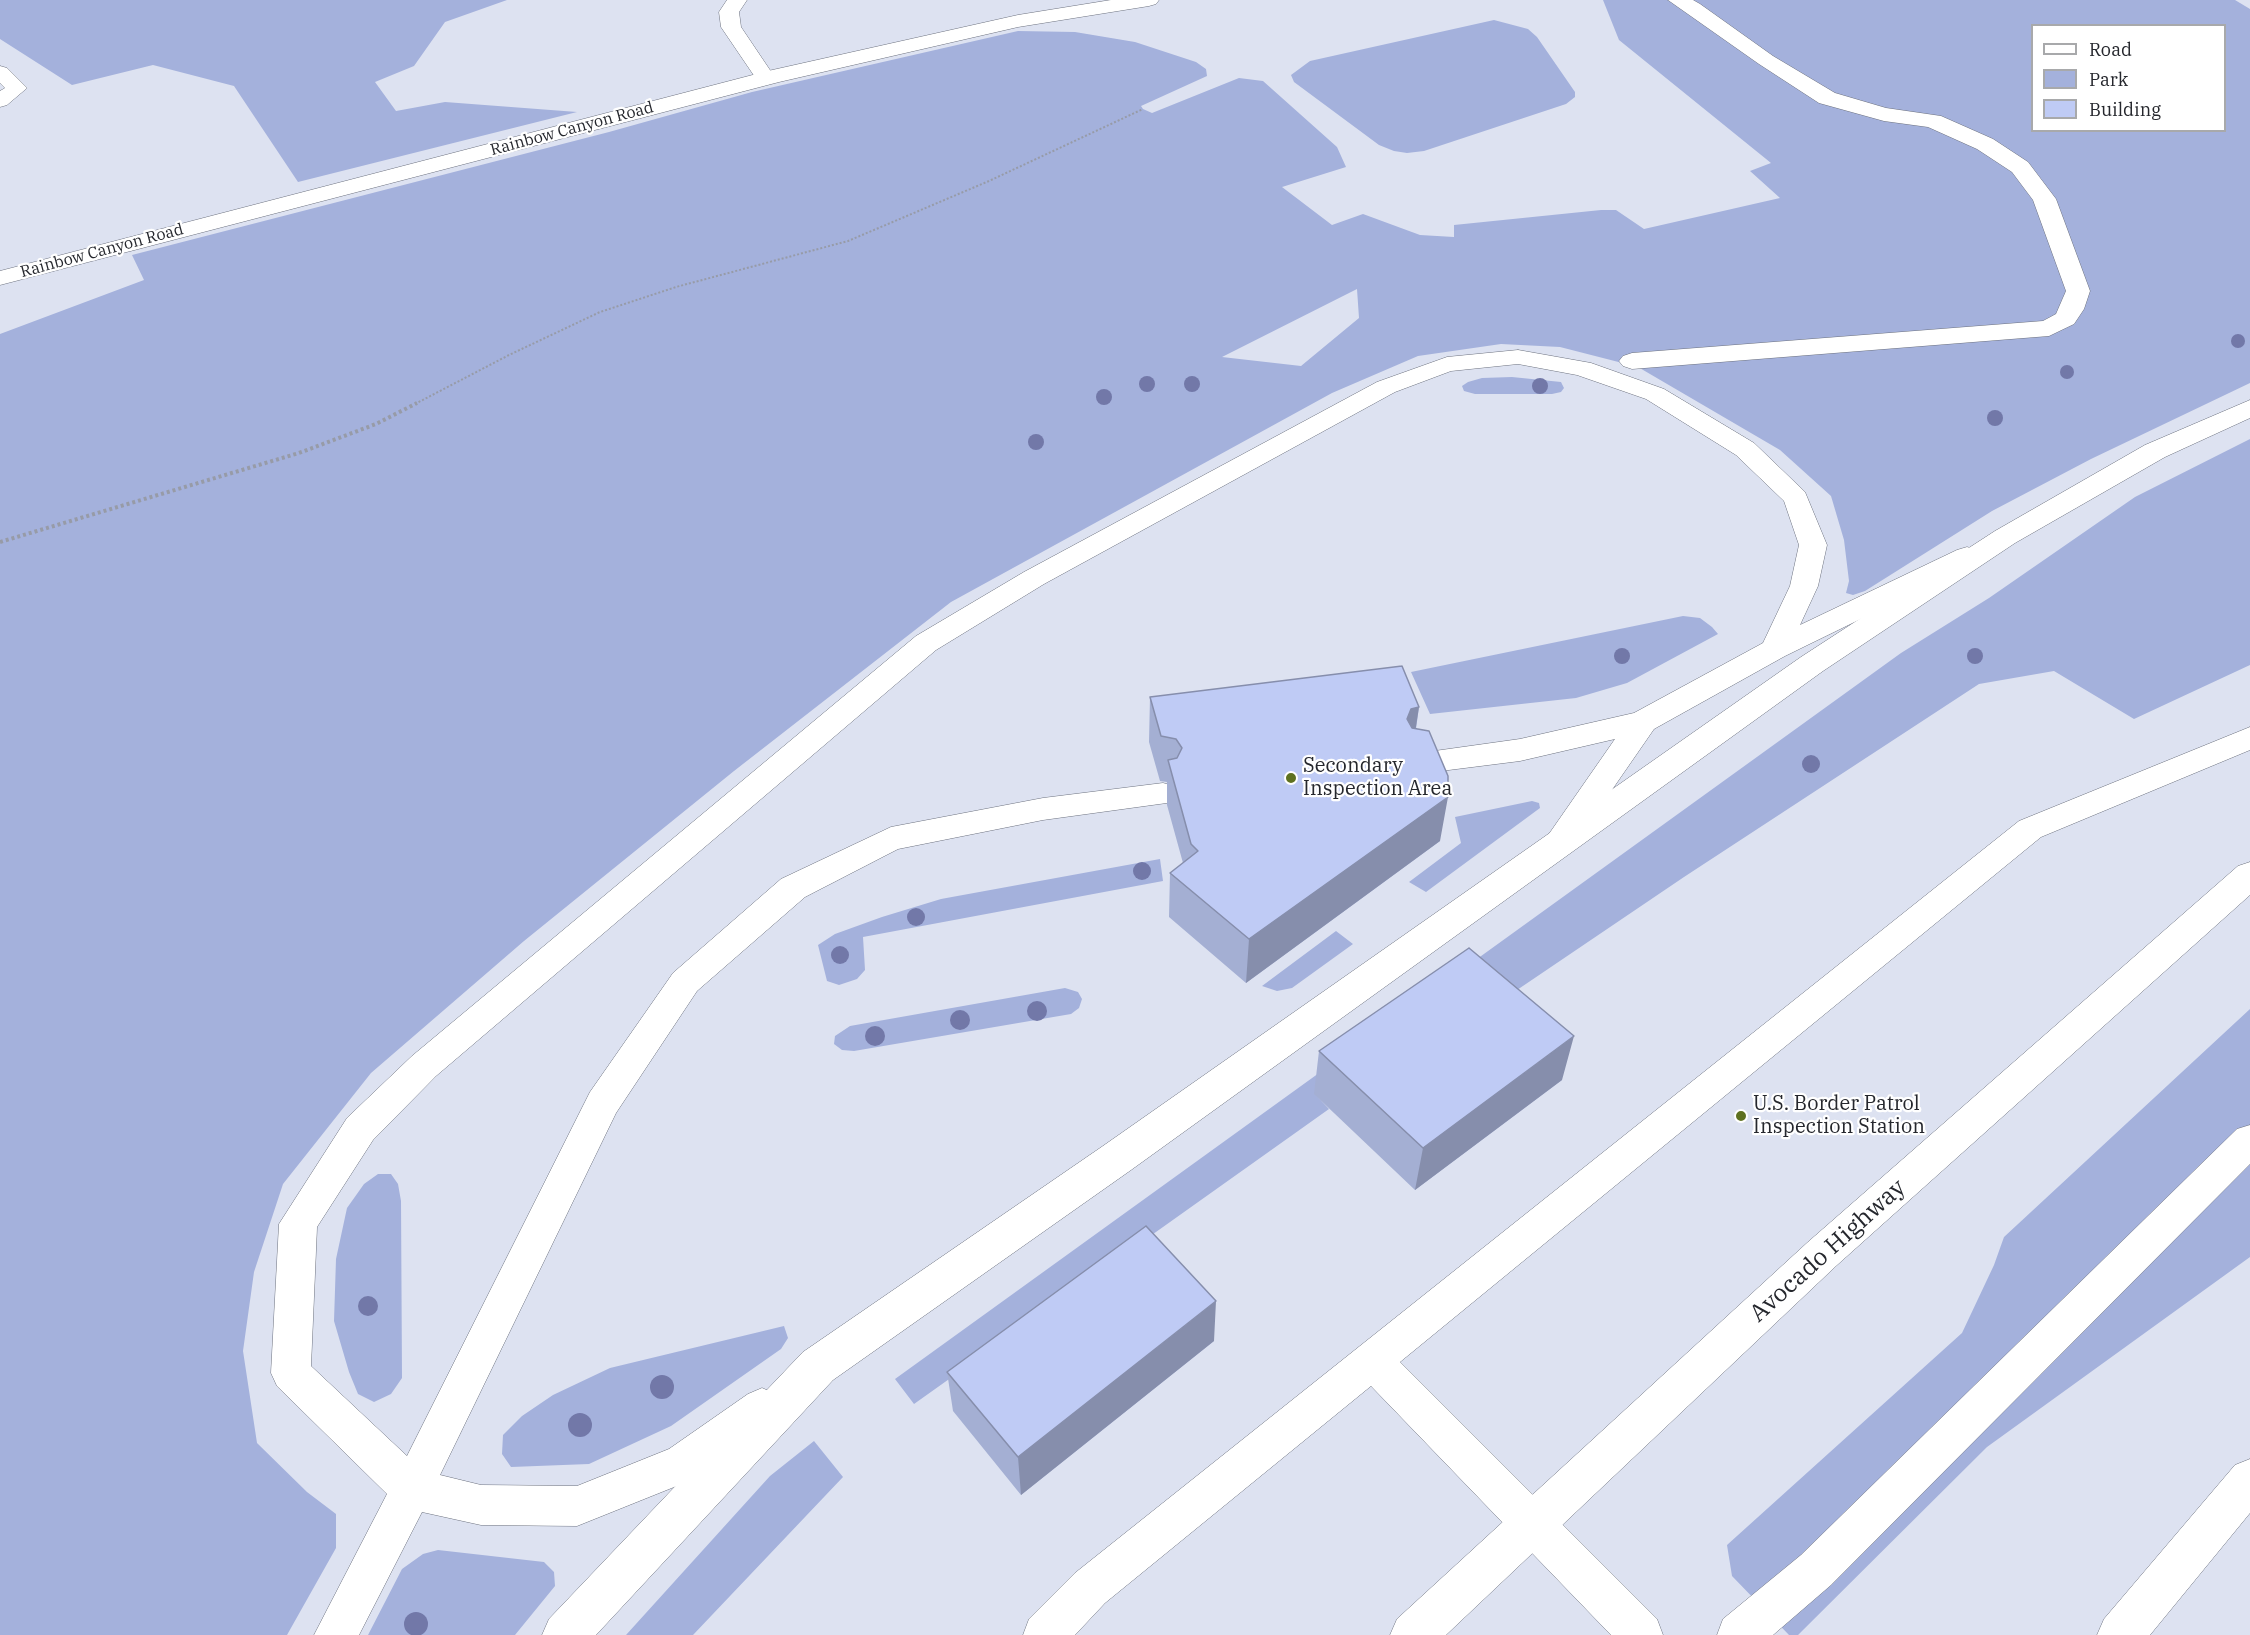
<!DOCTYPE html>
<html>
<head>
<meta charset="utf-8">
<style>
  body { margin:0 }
  #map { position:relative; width:2250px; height:1635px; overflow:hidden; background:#dde2f1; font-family:"IBM Plex Serif",serif }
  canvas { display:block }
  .legend { position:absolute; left:2031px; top:24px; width:195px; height:108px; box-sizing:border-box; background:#fff; border:2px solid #a8a9ab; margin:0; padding:8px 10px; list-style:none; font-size:18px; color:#25272d }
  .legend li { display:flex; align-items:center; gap:12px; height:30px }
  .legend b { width:30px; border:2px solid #a8a9ab }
</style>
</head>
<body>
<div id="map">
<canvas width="2250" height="1635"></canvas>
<ul class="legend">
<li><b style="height:8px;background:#fff"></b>Road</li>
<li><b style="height:16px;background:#a4b1dc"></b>Park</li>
<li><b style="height:16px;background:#bfcbf5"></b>Building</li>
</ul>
</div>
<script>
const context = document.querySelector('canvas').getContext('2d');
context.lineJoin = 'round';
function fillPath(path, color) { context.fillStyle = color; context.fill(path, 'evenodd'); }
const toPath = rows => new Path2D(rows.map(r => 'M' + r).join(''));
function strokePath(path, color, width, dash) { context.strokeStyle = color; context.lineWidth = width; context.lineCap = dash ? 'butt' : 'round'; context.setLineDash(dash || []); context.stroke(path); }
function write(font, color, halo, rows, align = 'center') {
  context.font = font + ' "IBM Plex Serif",serif'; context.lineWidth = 4.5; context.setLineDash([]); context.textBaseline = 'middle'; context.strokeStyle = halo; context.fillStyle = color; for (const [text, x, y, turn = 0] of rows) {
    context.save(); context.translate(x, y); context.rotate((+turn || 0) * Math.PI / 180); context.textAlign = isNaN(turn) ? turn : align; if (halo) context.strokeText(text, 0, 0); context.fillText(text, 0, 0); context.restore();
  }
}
fillPath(toPath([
  [0,0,507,0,445,22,414,66,375,82,396,111,445,102,577,112,298,182,234,86,153,65,72,85,0,39],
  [1603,0,2235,0,2250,9,2250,383,2091,459,1992,511,1865,591,1853,595,1846,593,1849,581,1844,540,1831,496,1780,450,1638,367,1560,347,1501,344,1418,356,1332,393,951,602,734,771,524,941,371,1073,283,1184,254,1272,243,1351,257,1443,307,1492,336,1514,336,1548,287,1635,0,1635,0,334,144,280,132,255,609,132,752,92,1018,31,1075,32,1135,42,1196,62,1206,69,1207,76,1141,106,1143,109,1152,113,1239,78,1263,81,1337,147,1346,167,1282,187,1332,225,1363,214,1420,235,1454,237,1454,225,1601,210,1616,210,1644,229,1780,198,1750,171,1771,163,1619,40],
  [2032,26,2224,26,2224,130,2032,130],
  [1357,289,1359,318,1301,366,1222,357],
  [1494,20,1528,29,1537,37,1575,92,1575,97,1566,104,1424,151,1407,153,1394,151,1379,145,1294,82,1291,75,1310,61],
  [1512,377,1561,382,1564,388,1561,392,1552,394,1475,394,1464,391,1462,386,1468,382,1482,378],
  [2250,439,2250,665,2134,719,2054,671,1979,684,1684,877,1483,1013,1315,1094,1329,1109,914,1404,895,1379,1901,653,1989,598,2135,497],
  [1683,616,1700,618,1712,627,1718,634,1627,683,1576,698,1430,714,1411,672],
  [1532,801,1539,803,1540,808,1426,892,1409,882,1461,843,1455,817],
  [1160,859,1163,881,863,937,865,970,857,979,839,985,827,981,818,945,835,934,882,917,941,899],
  [1336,931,1353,944,1292,988,1277,991,1262,986],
  [1065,988,1078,992,1082,999,1079,1008,1071,1014,854,1051,842,1050,834,1044,835,1036,850,1026],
  [2250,1009,2250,1257,1987,1447,1798,1635,1789,1635,1732,1576,1727,1545,1962,1333,1994,1265,2004,1237],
  [378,1174,391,1174,398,1184,401,1201,402,1378,391,1394,374,1402,358,1394,349,1372,334,1321,336,1259,347,1208,364,1184],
  [784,1326,788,1338,781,1349,671,1426,589,1464,511,1467,502,1454,503,1435,522,1416,553,1395,610,1368],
  [814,1441,843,1477,693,1635,626,1635,770,1476],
  [438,1550,544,1562,554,1572,555,1586,515,1635,368,1635,402,1569,423,1554]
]), '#a4b1dc');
const lane = toPath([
  [727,0,747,0,739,12,741,27,776,79,773,83,759,83,721,27,719,12,727,0],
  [0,66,7,68,27,88,7,105,0,107,0,91,5,88,0,83,0,66],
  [1518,350,1591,363,1664,389,1754,443,1805,492,1827,545,1818,586,1800,625,1957,550,1967,547,1977,550,1981,556,1977,562,1785,656,1654,729,1569,852,1558,856,1547,852,1542,844,1615,739,1520,761,1417,774,1406,771,1402,763,1406,755,1520,739,1634,713,1763,643,1790,586,1799,545,1784,501,1736,455,1646,399,1577,375,1518,364,1451,371,1395,392,1044,584,936,650,436,1076,373,1140,317,1227,311,1366,407,1456,590,1092,673,973,781,879,891,827,1043,798,1163,783,1174,786,1179,794,1174,802,1043,820,898,849,805,897,697,991,616,1113,440,1475,481,1485,577,1486,669,1449,748,1394,762,1388,776,1394,782,1407,776,1420,699,1477,577,1526,481,1525,422,1512,359,1635,314,1635,387,1494,277,1386,271,1373,279,1224,347,1118,412,1056,916,636,1024,572,1377,382,1447,357,1518,350],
  [2250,727,2250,750,2041,837,1400,1362,1657,1619,1663,1635,1611,1635,1371,1386,1105,1603,1075,1635,1023,1635,1029,1619,1075,1573,2019,821,2250,727],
  [2250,1125,2250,1164,1831,1585,1773,1635,1717,1635,1723,1619,1801,1555,2237,1129,2250,1125]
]);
const street = toPath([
  [1668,0,1693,0,1700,4,1773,56,1835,93,1886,108,1941,116,1993,139,2028,162,2056,199,2090,291,2084,309,2074,324,2049,336,1632,369,1623,366,1619,361,1623,356,1632,353,2043,321,2056,314,2066,291,2033,200,2012,172,1977,149,1928,127,1884,121,1819,103,1759,64,1668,0]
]);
const secondary = toPath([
  [1111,0,1159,0,1156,4,1149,6,1018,27,779,82,0,285,0,271,768,71,1018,15,1111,0]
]);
const highway = toPath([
  [2250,400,2250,418,2165,457,2015,543,1823,671,1131,1170,833,1380,596,1635,542,1635,549,1619,803,1352,1103,1146,1801,657,1995,531,2145,445,2250,400],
  [2250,862,2250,895,1836,1266,1446,1635,1390,1635,1397,1619,1808,1242,2238,866,2250,862],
  [2250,1459,2250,1513,2150,1635,2097,1635,2104,1619,2235,1465,2250,1459]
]);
strokePath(lane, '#6d727f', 1);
strokePath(street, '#6d727f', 1);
strokePath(secondary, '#6d727f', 1);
strokePath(highway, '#6d727f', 1);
strokePath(toPath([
  [415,404,509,355,600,312,676,287,848,241,989,181,1143,109]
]), '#979ba7', 2, [2, 2]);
strokePath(toPath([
  [0,542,299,453,376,424,417,403]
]), '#979ba7', 4, [3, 3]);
fillPath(lane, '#fff');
fillPath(street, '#fff');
fillPath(secondary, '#fff');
fillPath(highway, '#fff');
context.fillStyle = '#7278a8';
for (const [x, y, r] of [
  [2238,341,7],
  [2067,372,7],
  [1147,384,8],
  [1192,384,8],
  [1540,386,8],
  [1104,397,8],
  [1995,418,8],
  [1036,442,8],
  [1622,656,8],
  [1975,656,8],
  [1811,764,9],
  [1142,871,9],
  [916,917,9],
  [840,955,9],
  [1037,1011,10],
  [960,1020,10],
  [875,1036,10],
  [368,1306,10],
  [662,1387,12],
  [580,1425,12],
  [416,1624,12]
]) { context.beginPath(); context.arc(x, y, r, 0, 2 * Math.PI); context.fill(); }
fillPath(toPath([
  [1150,697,1419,707,1416,729,1440,841,1246,983,1169,917,1170,873,1183,863,1167,805,1167,782,1160,781,1149,742],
  [1319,1051,1562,1080,1415,1190,1314,1094],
  [1214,1341,1021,1495,953,1411,947,1372]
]), '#a4afd3');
fillPath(toPath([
  [1419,707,1412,752,1407,719,1411,709],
  [1448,797,1440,841,1246,983,1249,939],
  [1574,1036,1562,1080,1415,1190,1423,1148],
  [1216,1301,1214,1341,1021,1495,1018,1457]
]), '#868eac');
const building = toPath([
  [1402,666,1419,707,1411,709,1407,719,1412,728,1429,731,1448,776,1448,797,1249,939,1170,873,1198,851,1191,844,1168,760,1177,758,1182,748,1176,739,1161,736,1150,697,1402,666],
  [1469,948,1574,1036,1423,1148,1319,1051,1469,948],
  [1146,1226,1216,1301,1018,1457,947,1372,1146,1226]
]);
fillPath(building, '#bfcbf5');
strokePath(building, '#868eac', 1.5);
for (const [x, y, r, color] of [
  [1291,778,6,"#5e7120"],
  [1741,1116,6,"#5e7120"]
]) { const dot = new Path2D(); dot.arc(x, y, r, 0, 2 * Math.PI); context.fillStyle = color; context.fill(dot); strokePath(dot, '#fff', 2); }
write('16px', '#25272d', '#fff', [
  ["Rainbow Canyon Road",572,129,-15],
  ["Rainbow Canyon Road",102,251,-15]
]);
write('20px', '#25272d', '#fff', [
  ["Secondary",1303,766],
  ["Inspection Area",1303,789],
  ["U.S. Border Patrol",1753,1104],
  ["Inspection Station",1753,1127]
], 'left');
write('24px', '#25272d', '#fff', [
  ["Avocado Highway",1828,1251,-42]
]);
</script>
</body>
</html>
